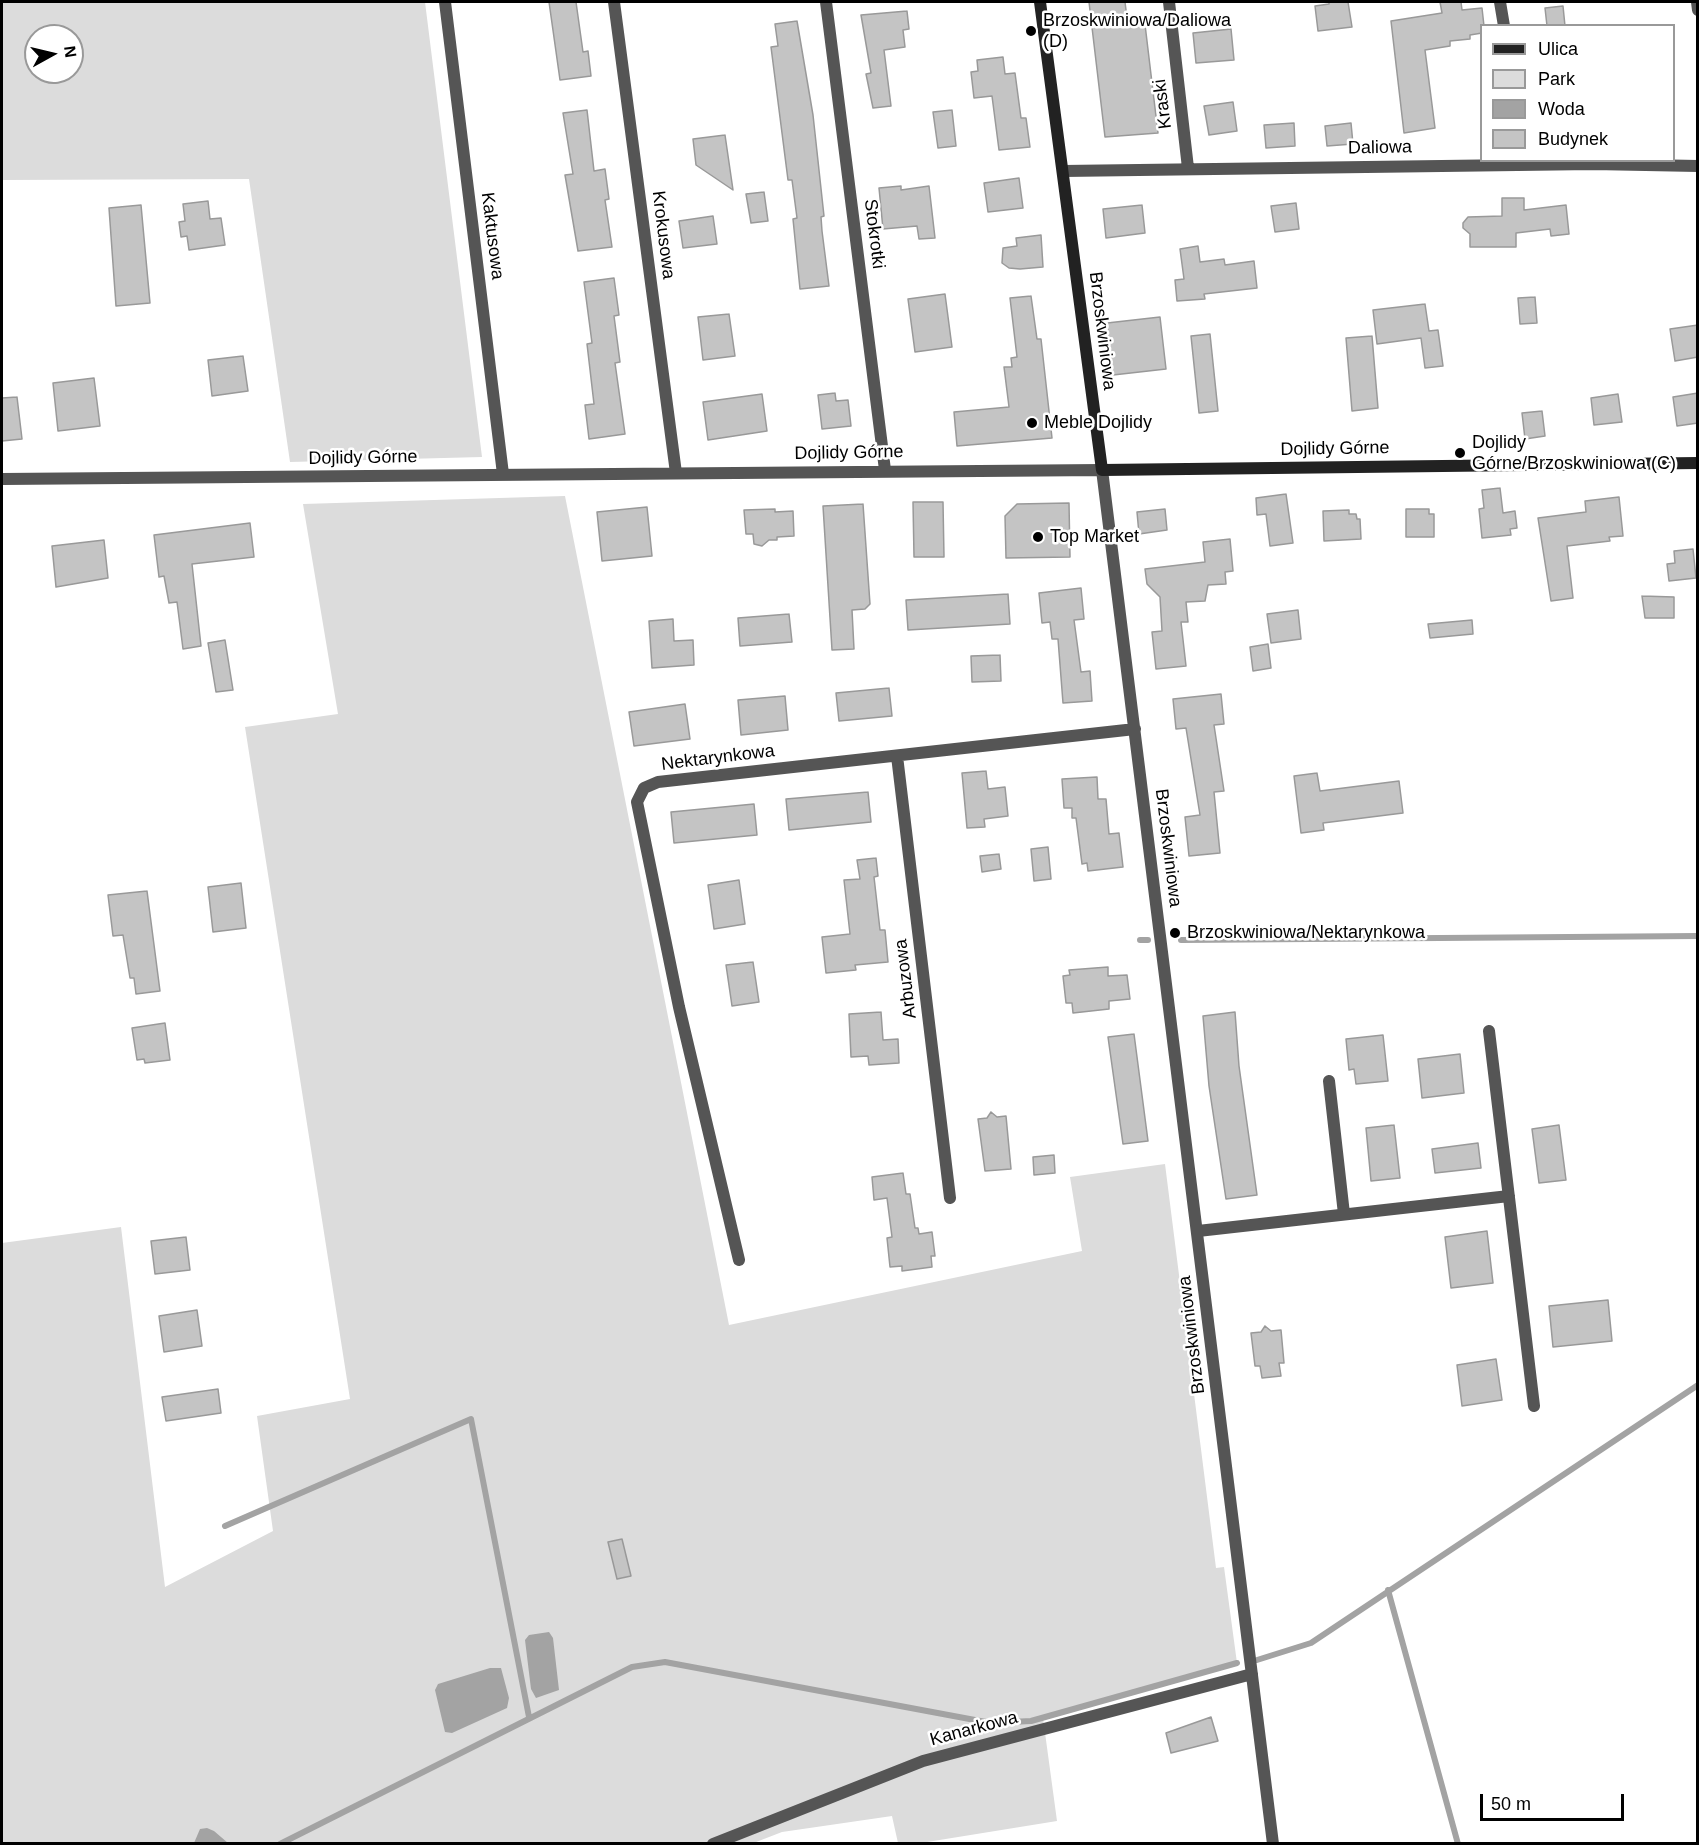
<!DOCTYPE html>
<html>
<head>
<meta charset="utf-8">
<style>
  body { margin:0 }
  #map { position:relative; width:1699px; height:1845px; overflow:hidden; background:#fff; font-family:Arial,sans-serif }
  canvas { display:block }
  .frame { position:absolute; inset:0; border:3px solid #000; pointer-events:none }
  .legend { position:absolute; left:1480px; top:24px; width:195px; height:138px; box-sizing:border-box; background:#fff; border:2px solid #999; margin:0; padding:8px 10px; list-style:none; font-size:18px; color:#000 }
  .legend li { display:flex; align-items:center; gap:12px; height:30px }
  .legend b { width:30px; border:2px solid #999 }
  .north { position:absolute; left:24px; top:24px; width:60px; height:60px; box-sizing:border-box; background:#fff; border:2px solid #999; border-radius:50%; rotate:82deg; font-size:16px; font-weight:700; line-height:24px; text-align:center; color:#000 }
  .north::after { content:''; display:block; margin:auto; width:21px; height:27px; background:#000; clip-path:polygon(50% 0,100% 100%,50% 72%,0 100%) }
  .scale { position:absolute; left:1480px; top:1794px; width:144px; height:27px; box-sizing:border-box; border:3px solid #000; border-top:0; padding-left:8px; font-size:18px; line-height:21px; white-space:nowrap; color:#000; -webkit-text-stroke:4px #fff; paint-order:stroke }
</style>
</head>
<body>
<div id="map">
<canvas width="1699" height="1845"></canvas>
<div class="frame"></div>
<ul class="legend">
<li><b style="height:8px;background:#222"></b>Ulica</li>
<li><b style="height:16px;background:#dcdcdc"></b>Park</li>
<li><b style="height:16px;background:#a3a3a3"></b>Woda</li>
<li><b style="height:16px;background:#c4c4c4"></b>Budynek</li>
</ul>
<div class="north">N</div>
<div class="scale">50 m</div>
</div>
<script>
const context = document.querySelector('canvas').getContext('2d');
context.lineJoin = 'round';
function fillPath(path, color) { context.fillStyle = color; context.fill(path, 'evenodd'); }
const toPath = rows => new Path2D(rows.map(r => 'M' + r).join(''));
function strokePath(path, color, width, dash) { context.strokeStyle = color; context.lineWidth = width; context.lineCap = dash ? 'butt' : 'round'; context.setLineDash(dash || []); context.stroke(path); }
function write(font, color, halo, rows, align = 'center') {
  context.font = font + ' Arial,sans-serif'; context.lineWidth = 5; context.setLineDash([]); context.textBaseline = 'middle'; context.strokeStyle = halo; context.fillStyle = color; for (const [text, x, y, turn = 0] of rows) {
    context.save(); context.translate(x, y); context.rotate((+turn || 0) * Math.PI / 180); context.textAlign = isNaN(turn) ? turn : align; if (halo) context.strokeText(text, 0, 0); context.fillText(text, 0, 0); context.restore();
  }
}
fillPath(toPath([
  [2,2,425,2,482,457,290,462,249,179,2,180],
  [36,36,72,36,72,72,36,72],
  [565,496,729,1325,1082,1251,1070,1177,1165,1164,1216,1568,1224,1567,1237,1663,1043,1718,1057,1821,921,1843,898,1843,892,1816,782,1832,751,1844,2,1843,2,1243,121,1227,165,1587,273,1531,257,1416,350,1399,245,727,338,714,303,504]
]), '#dcdcdc');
fillPath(toPath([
  [549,1632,553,1638,559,1690,536,1698,531,1689,525,1640,529,1635],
  [490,1668,501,1668,509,1698,507,1708,452,1733,445,1732,435,1690,438,1684],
  [207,1828,214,1831,228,1843,194,1843,200,1829]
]), '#a3a3a3');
strokePath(toPath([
  [1140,940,1148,940],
  [1181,940,1698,936],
  [225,1526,471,1419,529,1717],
  [1388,1590,1458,1844],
  [1257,1660,1311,1643,1698,1385],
  [280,1844,632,1667,665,1662,991,1723,1031,1721,1237,1663]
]), '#a3a3a3', 6);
const building = toPath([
  [549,2,576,2,583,52,588,51,591,76,560,80,549,2],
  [1089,2,1125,2,1127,18,1144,16,1158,133,1105,137,1089,2],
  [1329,2,1348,2,1352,27,1318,31,1315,6,1329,4,1329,2],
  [1440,2,1461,2,1462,10,1482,8,1484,26,1482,26,1482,33,1470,35,1470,39,1450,41,1450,46,1425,50,1435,128,1404,133,1391,21,1442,13,1440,2],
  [1563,6,1565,26,1547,26,1545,8,1563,6],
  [907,11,909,29,903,30,905,47,884,50,891,106,873,108,866,74,871,73,861,15,907,11],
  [797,21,813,115,824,216,821,217,822,231,829,286,800,289,793,219,797,218,792,180,788,180,771,47,778,46,775,24,797,21],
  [1231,29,1234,60,1196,63,1193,33,1231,29],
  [1003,57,1005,74,1015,73,1021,118,1026,118,1030,147,999,150,992,96,974,98,971,72,978,71,977,60,1003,57],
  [1233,102,1237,131,1209,135,1204,106,1233,102],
  [587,110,594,171,605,169,609,199,605,200,612,247,578,251,565,175,573,174,563,113,587,110],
  [952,110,956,146,938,148,933,112,952,110],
  [1294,123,1295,146,1266,148,1264,125,1294,123],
  [1351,123,1353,144,1327,146,1325,126,1351,123],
  [725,135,733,190,696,165,693,139,725,135],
  [1019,178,1023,208,988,212,984,183,1019,178],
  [901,186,901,190,929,186,935,238,919,239,917,226,883,229,879,188,901,186],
  [764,192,768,221,751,223,746,194,764,192],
  [1502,198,1524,198,1524,210,1566,205,1569,234,1551,236,1550,229,1516,233,1516,247,1470,247,1470,234,1463,228,1463,223,1468,217,1502,216,1502,198],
  [208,201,210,219,221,218,225,245,189,250,187,236,181,237,179,222,185,221,183,204,208,201],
  [1296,203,1299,229,1275,232,1271,206,1296,203],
  [141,205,150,303,116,306,109,208,141,205],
  [1142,205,1145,233,1106,238,1103,209,1142,205],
  [713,216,717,244,683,248,679,221,713,216],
  [1041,235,1043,267,1020,269,1009,268,1002,263,1003,248,1017,246,1016,238,1041,235],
  [1198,246,1200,262,1224,259,1225,265,1254,261,1257,288,1204,294,1205,299,1177,301,1175,280,1184,279,1180,249,1198,246],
  [614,278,619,315,614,316,620,362,615,363,625,434,589,439,585,405,594,404,587,344,592,343,584,282,614,278],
  [945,294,952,347,915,352,908,299,945,294],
  [1031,296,1037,339,1041,339,1052,438,957,446,954,412,1009,407,1004,367,1012,367,1011,358,1017,357,1010,298,1031,296],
  [1535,297,1537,323,1520,324,1518,298,1535,297],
  [1425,304,1429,331,1438,330,1443,366,1425,368,1421,338,1377,344,1373,310,1425,304],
  [729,314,735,356,703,360,698,317,729,314],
  [1160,317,1166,369,1113,375,1107,323,1160,317],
  [1698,325,1698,357,1675,361,1670,329,1698,325],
  [1210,334,1218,411,1199,413,1191,336,1210,334],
  [1372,336,1378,408,1352,411,1346,338,1372,336],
  [243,356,248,391,212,396,208,360,243,356],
  [94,378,100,426,58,431,53,383,94,378],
  [835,393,836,401,848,400,851,426,822,429,818,395,835,393],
  [1698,393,1698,423,1677,426,1673,397,1698,393],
  [762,394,767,431,708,440,703,402,762,394],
  [1618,394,1622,422,1594,425,1591,398,1618,394],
  [17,397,22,439,2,441,2,398,17,397],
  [1542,411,1545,436,1525,439,1522,413,1542,411],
  [1500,488,1503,513,1515,511,1517,528,1510,529,1511,535,1482,538,1479,509,1484,508,1482,490,1500,488],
  [1286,494,1293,543,1270,546,1266,514,1257,515,1256,498,1286,494],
  [1619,497,1623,536,1609,537,1610,541,1567,546,1573,598,1551,601,1538,518,1586,512,1585,501,1619,497],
  [913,502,943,502,944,557,914,557,913,502],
  [1069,503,1070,557,1006,558,1005,516,1017,504,1069,503],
  [863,504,870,604,865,609,852,610,854,649,832,650,823,506,863,504],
  [647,507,652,556,602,561,597,512,647,507],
  [775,509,775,512,793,511,794,536,777,537,777,540,769,540,762,546,754,544,753,534,746,534,744,510,775,509],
  [1165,509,1167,530,1139,534,1137,512,1165,509],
  [1406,509,1429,509,1429,514,1434,514,1434,537,1406,537,1406,509],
  [1349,510,1349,514,1356,514,1357,519,1360,519,1361,539,1324,541,1323,511,1349,510],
  [250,523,254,557,192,564,201,646,183,649,177,602,169,603,164,576,159,577,154,535,250,523],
  [1230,539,1233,571,1225,572,1226,584,1208,585,1205,601,1186,602,1188,622,1181,622,1186,666,1156,669,1152,632,1162,631,1160,597,1147,584,1145,569,1205,562,1203,542,1230,539],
  [104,540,108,578,56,587,52,546,104,540],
  [1693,549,1696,578,1669,581,1667,564,1675,563,1674,551,1693,549],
  [1081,588,1084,619,1074,620,1081,672,1090,671,1092,701,1063,703,1058,639,1052,639,1050,622,1042,623,1039,593,1081,588],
  [1008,594,1010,624,908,630,906,600,1008,594],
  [1642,596,1674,597,1674,618,1645,618,1642,596],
  [1298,610,1301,639,1271,643,1267,614,1298,610],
  [789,614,792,642,740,646,738,618,789,614],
  [673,619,674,641,693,640,694,665,652,668,649,621,673,619],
  [1472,620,1473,634,1430,638,1428,624,1472,620],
  [225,640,233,690,216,692,208,643,225,640],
  [1268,644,1271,668,1253,671,1250,647,1268,644],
  [1000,655,1001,681,972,682,971,656,1000,655],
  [889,688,892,716,839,721,836,693,889,688],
  [1221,694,1224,724,1214,725,1224,791,1214,792,1220,853,1189,856,1185,817,1200,815,1186,728,1176,729,1173,699,1221,694],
  [785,696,788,730,741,735,738,700,785,696],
  [685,704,690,739,634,746,629,712,685,704],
  [986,771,988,789,1005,787,1008,816,984,819,985,827,967,828,962,773,986,771],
  [1317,773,1320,791,1399,781,1403,813,1323,823,1324,830,1301,833,1294,776,1317,773],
  [1097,777,1098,799,1106,799,1109,834,1119,833,1123,867,1088,871,1087,863,1082,864,1076,818,1072,818,1072,808,1064,808,1062,779,1097,777],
  [868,792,871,822,789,830,786,799,868,792],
  [754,804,757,835,674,843,671,812,754,804],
  [1048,847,1051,879,1034,881,1031,849,1048,847],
  [999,854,1001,869,982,872,980,856,999,854],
  [876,858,878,876,874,877,880,930,885,930,888,962,855,965,856,970,826,973,822,937,850,934,844,880,860,879,857,860,876,858],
  [739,880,745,924,714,929,708,885,739,880],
  [241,883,246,928,213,932,208,887,241,883],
  [147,891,160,991,136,994,134,978,130,978,123,935,113,936,108,895,147,891],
  [753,962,759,1002,732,1006,726,965,753,962],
  [1108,967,1108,976,1127,975,1130,999,1109,1001,1109,1009,1073,1013,1072,1003,1066,1003,1063,976,1070,975,1069,970,1108,967],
  [881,1012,883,1040,898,1039,899,1063,869,1065,868,1056,851,1057,849,1014,881,1012],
  [1235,1012,1239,1066,1257,1195,1226,1199,1209,1086,1203,1016,1235,1012],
  [165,1023,170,1060,145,1063,144,1059,137,1060,132,1028,165,1023],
  [1134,1034,1148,1141,1123,1144,1108,1037,1134,1034],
  [1383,1035,1388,1081,1356,1084,1354,1069,1349,1070,1346,1039,1383,1035],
  [1460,1054,1464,1093,1422,1098,1418,1059,1460,1054],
  [991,1112,997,1117,1006,1116,1011,1169,985,1171,978,1119,987,1118,991,1112],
  [1394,1125,1400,1178,1371,1181,1366,1128,1394,1125],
  [1559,1125,1566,1180,1539,1183,1532,1129,1559,1125],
  [1478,1143,1481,1168,1435,1173,1432,1149,1478,1143],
  [1054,1155,1055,1173,1034,1175,1033,1157,1054,1155],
  [903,1173,906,1194,910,1194,915,1228,918,1228,919,1234,932,1232,935,1256,931,1256,932,1267,902,1271,902,1266,890,1267,887,1238,892,1237,887,1198,874,1200,872,1177,903,1173],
  [1487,1231,1493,1283,1451,1288,1445,1237,1487,1231],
  [186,1237,190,1270,155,1274,151,1241,186,1237],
  [1608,1300,1612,1341,1553,1347,1549,1306,1608,1300],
  [197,1310,202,1346,164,1352,159,1316,197,1310],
  [1265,1326,1271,1331,1281,1330,1284,1363,1279,1363,1281,1376,1262,1378,1260,1366,1255,1366,1251,1333,1261,1332,1265,1326],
  [1496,1359,1502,1400,1462,1406,1457,1365,1496,1359],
  [218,1389,221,1413,166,1421,162,1397,218,1389],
  [622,1539,631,1576,617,1579,608,1542,622,1539],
  [1211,1717,1218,1741,1171,1753,1166,1733,1211,1717]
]);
fillPath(building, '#c4c4c4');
strokePath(building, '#999', 1.5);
strokePath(toPath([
  [445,2,503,474],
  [614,2,676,473],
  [826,2,885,470],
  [1169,2,1188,168],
  [1500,2,1504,26],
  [1697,2,1698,10],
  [1063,171,1593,164,1698,166],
  [2,479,1102,470,1273,1844],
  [897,756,950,1198],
  [1489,1031,1534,1406],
  [1329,1081,1344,1214],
  [1198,1231,1509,1196],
  [739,1260,679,1007,637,802,644,788,658,782,1135,729],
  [713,1844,923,1761,1252,1674]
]), '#555', 12);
strokePath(toPath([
  [1040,2,1102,470,1698,463]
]), '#222', 12);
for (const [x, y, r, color] of [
  [1031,31,6,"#000"],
  [1032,423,6,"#000"],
  [1460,453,6,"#000"],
  [1038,537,6,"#000"],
  [1175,933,6,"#000"]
]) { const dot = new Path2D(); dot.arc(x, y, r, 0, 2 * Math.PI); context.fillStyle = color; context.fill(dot); strokePath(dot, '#fff', 2); }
write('18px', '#000', '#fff', [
  ["Brzoskwiniowa/Daliowa",1043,21],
  ["(D)",1043,42],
  ["Meble Dojlidy",1044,423],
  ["Dojlidy",1472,443],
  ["Górne/Brzoskwiniowa (C)",1472,464],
  ["Top Market",1050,537],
  ["Brzoskwiniowa/Nektarynkowa",1187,933]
], 'left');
write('18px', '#000', '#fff', [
  ["Kraski",1163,104,-97],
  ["Daliowa",1380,148,-1],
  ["Stokrotki",874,234,83],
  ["Krokusowa",663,235,83],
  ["Kaktusowa",492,236,83],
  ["Brzoskwiniowa",1102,331,83],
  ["Dojlidy Górne",1335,449,-1],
  ["Dojlidy Górne",849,453,-1],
  ["Dojlidy Górne",363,458,-1],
  ["Nektarynkowa",718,758,-7],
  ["Brzoskwiniowa",1168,848,83],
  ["Arbuzowa",906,979,-97],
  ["Brzoskwiniowa",1192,1335,-97],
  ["Kanarkowa",974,1729,-15]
]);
</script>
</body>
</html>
